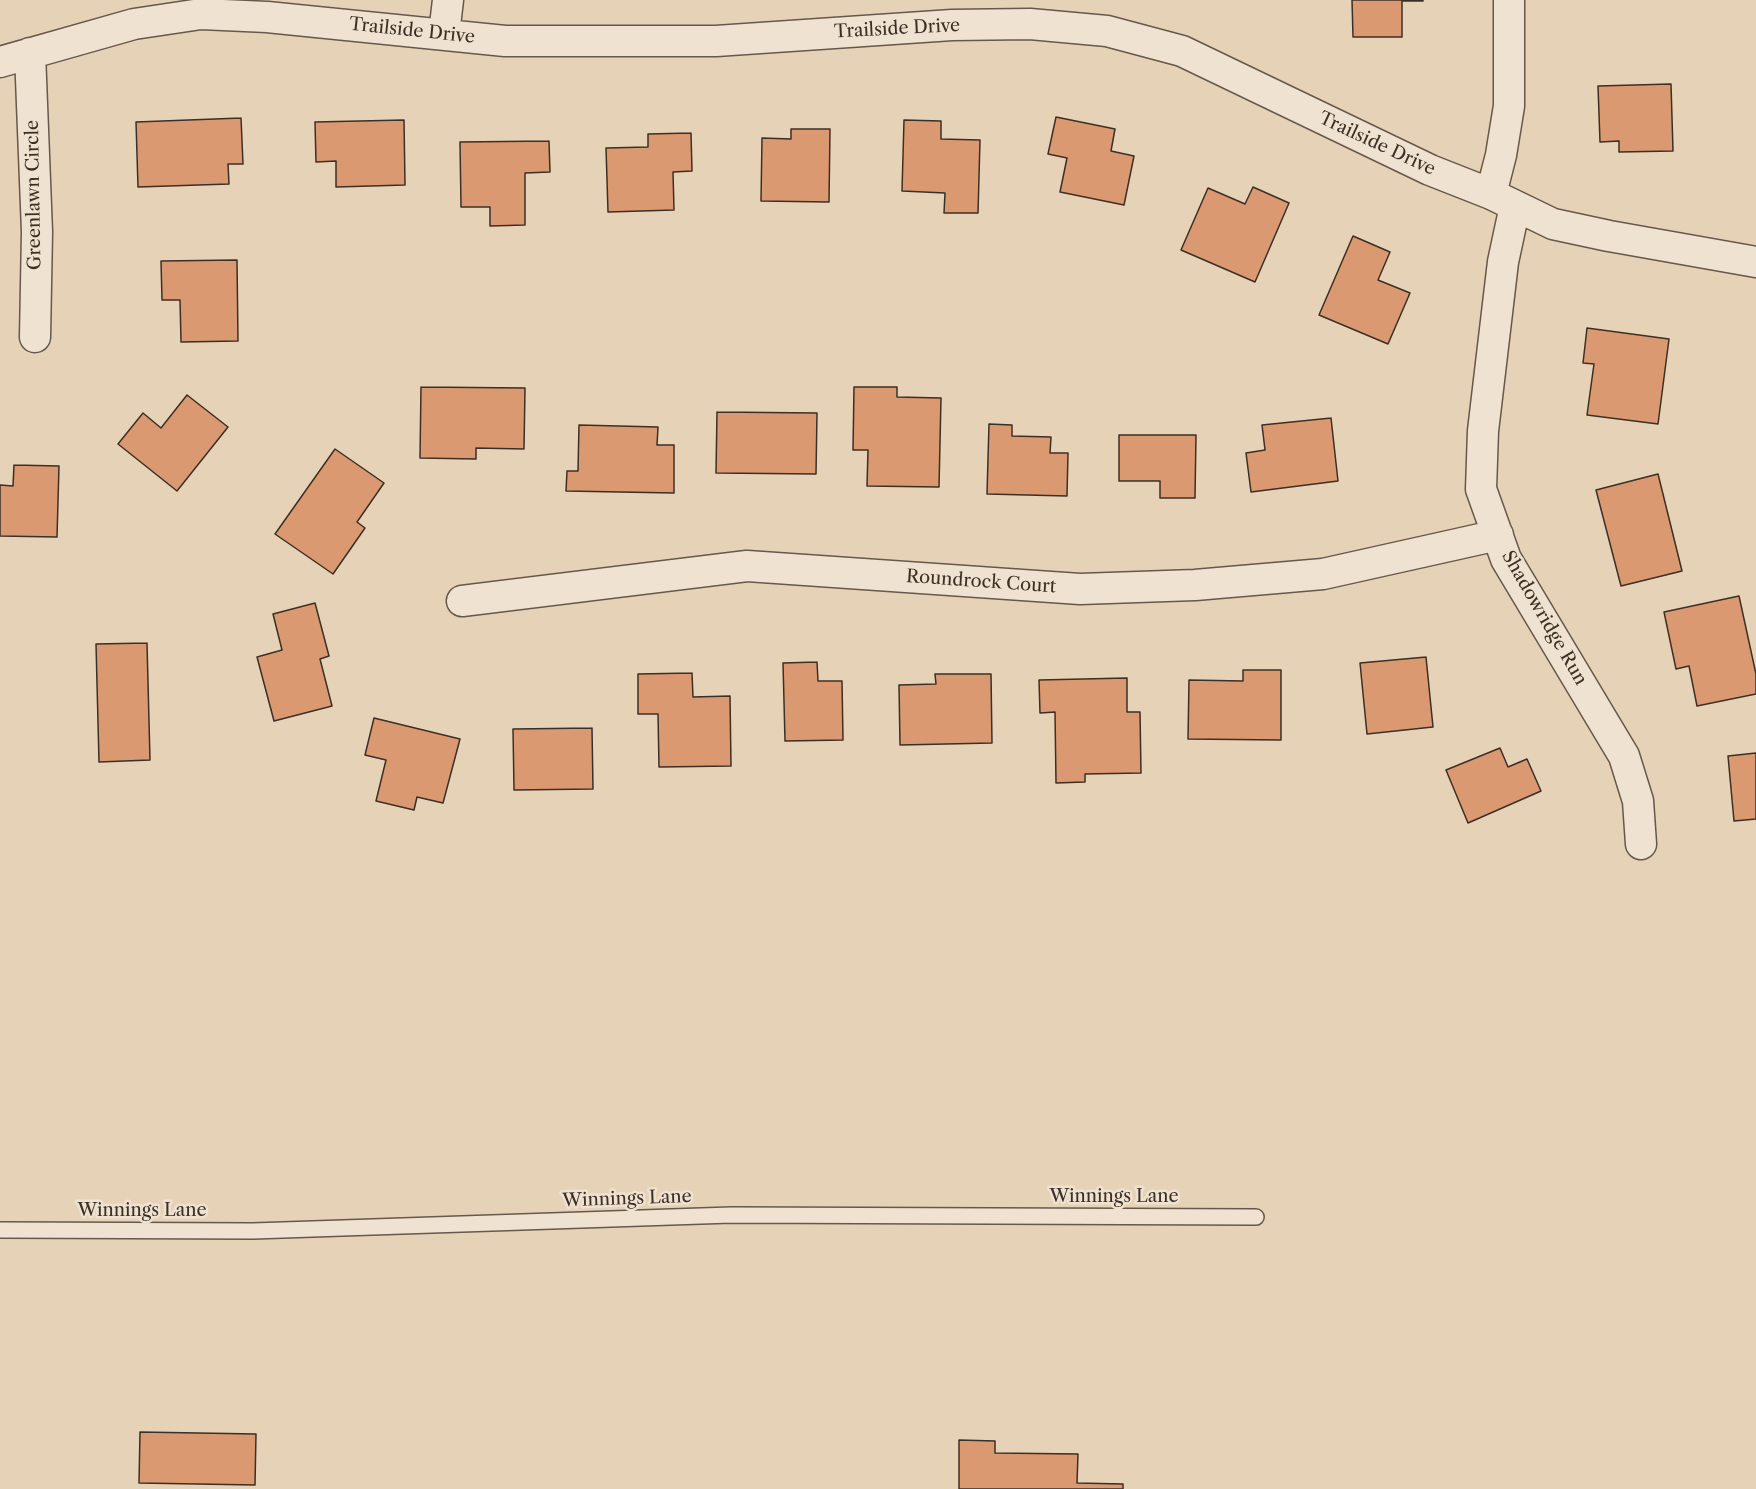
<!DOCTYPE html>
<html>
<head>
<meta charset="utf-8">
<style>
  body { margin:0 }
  canvas { display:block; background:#e6d2b7 }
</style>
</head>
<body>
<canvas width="1756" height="1489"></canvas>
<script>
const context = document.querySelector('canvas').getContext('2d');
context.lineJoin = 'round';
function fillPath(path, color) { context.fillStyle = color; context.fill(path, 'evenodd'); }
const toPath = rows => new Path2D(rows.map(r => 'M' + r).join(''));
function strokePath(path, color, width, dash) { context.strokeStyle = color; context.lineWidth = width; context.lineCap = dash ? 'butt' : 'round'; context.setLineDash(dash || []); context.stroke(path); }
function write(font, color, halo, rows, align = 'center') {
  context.font = font + ' "Libre Caslon Text",serif'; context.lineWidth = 5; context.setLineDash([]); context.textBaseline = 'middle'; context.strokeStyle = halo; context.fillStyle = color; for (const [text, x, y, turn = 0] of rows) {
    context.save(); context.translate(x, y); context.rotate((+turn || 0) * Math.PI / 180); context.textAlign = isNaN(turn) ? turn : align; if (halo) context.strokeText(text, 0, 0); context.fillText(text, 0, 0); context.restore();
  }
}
const building = toPath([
  [1352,0,1423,0,1423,1,1402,1,1402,37,1353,37,1352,0],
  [1671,84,1673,151,1619,152,1619,141,1600,142,1598,86,1671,84],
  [1056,117,1115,129,1111,151,1134,156,1124,205,1060,192,1067,158,1048,154,1056,117],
  [241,118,243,164,228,164,229,184,138,187,136,122,241,118],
  [404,120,405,185,336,187,336,161,316,162,315,122,404,120],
  [904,120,941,121,941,139,980,140,978,213,944,213,945,193,902,191,904,120],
  [791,129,830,129,829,202,761,201,762,138,791,139,791,129],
  [691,133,692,171,673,172,674,210,608,212,606,148,648,147,648,134,691,133],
  [549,141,550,172,525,173,525,225,490,226,490,207,461,207,460,142,549,141],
  [1253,187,1289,203,1255,282,1181,250,1208,188,1245,204,1253,187],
  [1353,236,1390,252,1378,280,1410,293,1388,344,1319,315,1353,236],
  [237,260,238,341,181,342,180,300,162,300,161,261,237,260],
  [1587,328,1669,339,1658,424,1587,415,1594,364,1583,363,1587,328],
  [421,387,525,388,524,449,476,448,476,459,420,458,421,387],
  [854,387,897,387,897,397,941,398,939,487,867,486,868,450,853,450,854,387],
  [187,395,228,427,177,491,118,444,143,413,161,428,187,395],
  [717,412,817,413,816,474,716,473,717,412],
  [1331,418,1338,481,1251,492,1246,453,1265,450,1262,425,1331,418],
  [989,424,1012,425,1012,436,1051,437,1050,453,1068,453,1067,496,987,494,989,424],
  [579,425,658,427,657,445,674,445,674,493,566,491,567,471,578,471,579,425],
  [1119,435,1196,435,1195,498,1160,498,1160,481,1119,481,1119,435],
  [335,449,384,483,357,522,365,528,333,574,275,534,335,449],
  [14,465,59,466,57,537,0,536,0,485,13,486,14,465],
  [1658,474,1682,571,1621,586,1596,490,1658,474],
  [1739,596,1756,674,1756,694,1697,706,1689,666,1676,669,1664,612,1739,596],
  [315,603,329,656,320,659,332,706,274,721,257,657,282,650,273,614,315,603],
  [147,643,150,760,99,762,96,644,147,643],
  [1426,657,1433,727,1367,734,1360,663,1426,657],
  [817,662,818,681,842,681,843,740,785,741,783,663,817,662],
  [1243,670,1281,670,1281,740,1188,739,1189,680,1243,681,1243,670],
  [692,673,693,697,730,696,731,766,659,767,658,714,638,714,638,674,692,673],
  [935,674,991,674,992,743,900,745,899,685,936,684,935,674],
  [1127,678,1127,712,1140,712,1141,773,1085,774,1085,782,1056,783,1055,712,1040,713,1039,680,1127,678],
  [374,718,460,739,443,803,417,797,414,810,376,801,386,760,365,755,374,718],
  [592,728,593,789,514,790,513,729,592,728],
  [1500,748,1508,767,1527,759,1541,791,1468,823,1446,770,1500,748],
  [1756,753,1756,819,1734,821,1728,756,1756,753],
  [140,1432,256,1434,255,1485,139,1483,140,1432],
  [959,1440,995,1441,995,1453,1078,1454,1077,1483,1123,1484,1123,1489,959,1489,959,1440]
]);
fillPath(building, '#db9971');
strokePath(building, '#3c2f26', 1.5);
const service = toPath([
  [0,1230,253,1231,731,1215,1256,1217]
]);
const minor = toPath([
  [444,34,448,0],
  [30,53,37,232,35,337],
  [0,62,134,24,201,14,267,17,505,41,716,41,952,25,1030,24,1107,31,1182,51,1430,170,1491,194,1553,224,1609,236,1756,262],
  [1491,194,1501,155,1509,106,1509,0],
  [1515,206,1503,262,1483,431,1481,489,1506,559,1624,756,1638,801,1641,844],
  [462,601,747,566,1080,589,1195,585,1323,574,1498,535]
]);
strokePath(service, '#66584a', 18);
strokePath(minor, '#66584a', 33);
strokePath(service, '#efe2d0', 15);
strokePath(minor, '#efe2d0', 30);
write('18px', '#3c2f26', '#efe2d0', [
  ["Trailside Drive",897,29,-3],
  ["Trailside Drive",412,31,6],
  ["Trailside Drive",1377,144,25],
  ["Greenlawn Circle",34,195,-91],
  ["Roundrock Court",981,582,4],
  ["Shadowridge Run",1544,618,60],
  ["Winnings Lane",1114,1197],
  ["Winnings Lane",627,1199,-2],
  ["Winnings Lane",142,1211]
]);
</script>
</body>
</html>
